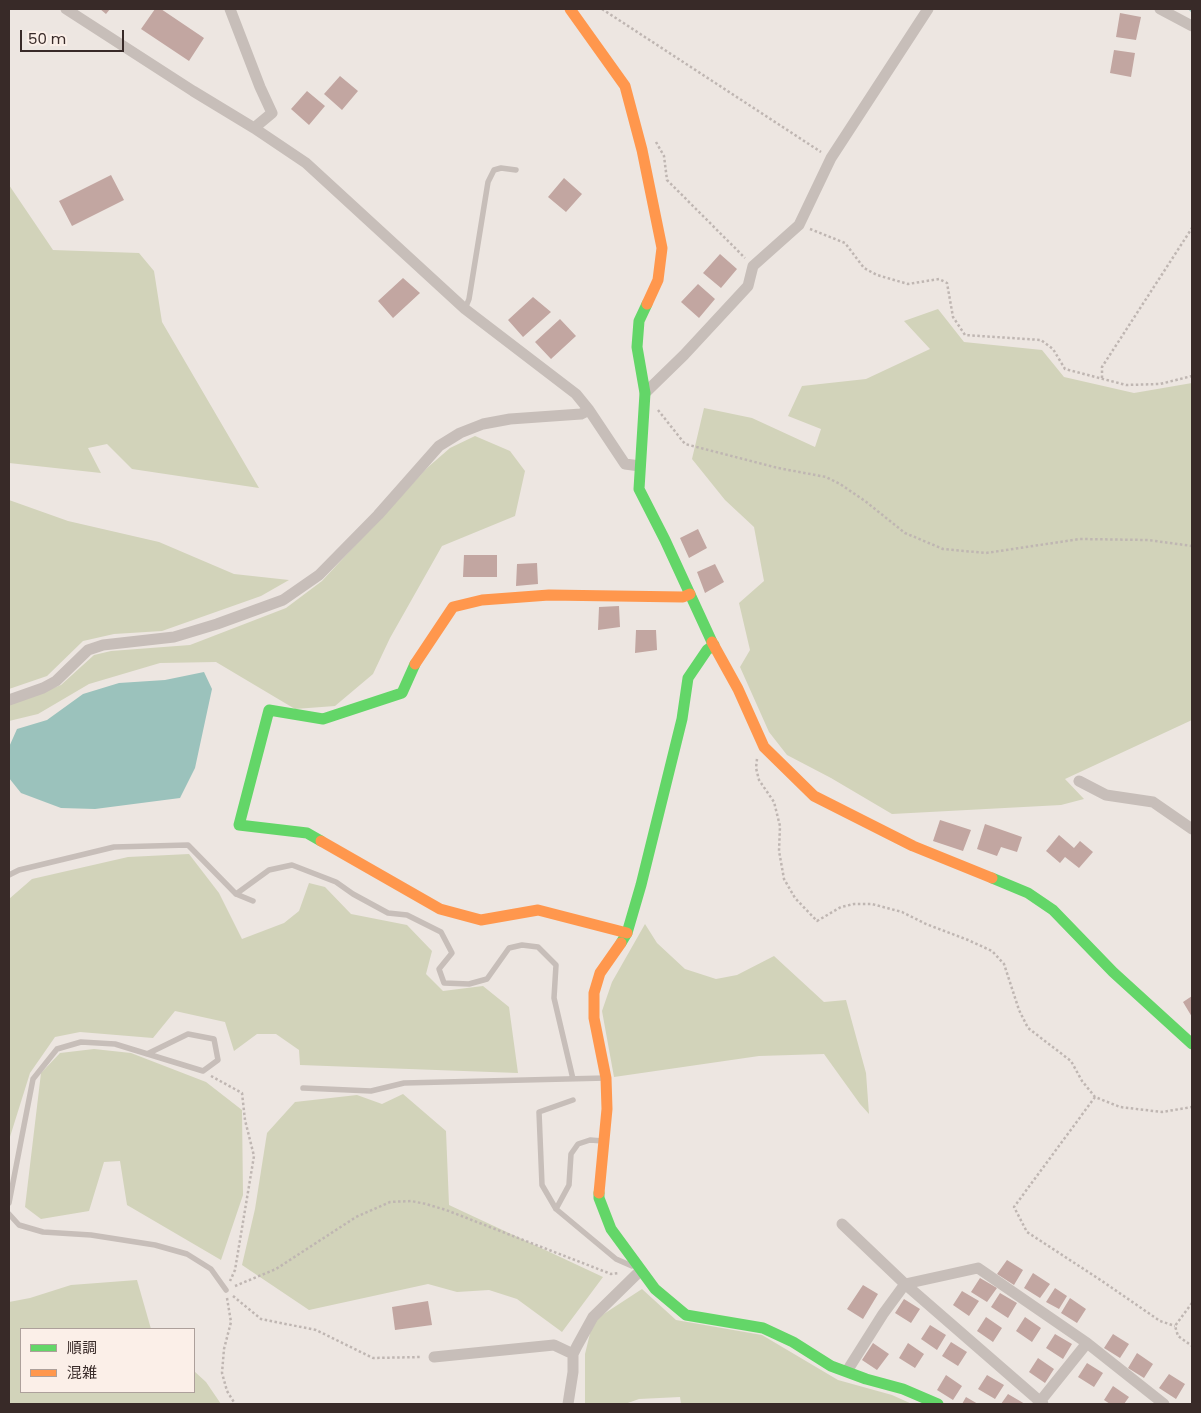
<!DOCTYPE html>
<html>
<head>
<meta charset="utf-8">
<style>
  body { margin:0 }
  #map { position:relative; width:1201px; height:1413px; overflow:hidden; background:#ede6e1; font-family:Poppins,"Noto Sans JP",sans-serif }
  canvas { display:block }
  .frame { position:absolute; inset:0; border:10px solid #382a28; pointer-events:none }
  .legend { position:absolute; left:20px; top:1328px; width:175px; height:65px; box-sizing:border-box; background:#fbefe8; border:1px solid #ada09b; margin:0; padding:6px 9px; list-style:none; font-size:15px; color:#382a28 }
  .legend li { display:flex; align-items:center; gap:10px; height:25px }
  .legend b { width:25px; border:1px solid #ada09b }
  .scale { position:absolute; left:20px; top:30px; width:104px; height:22px; box-sizing:border-box; border:2px solid #382a28; border-top:0; padding-left:6px; font-size:15px; line-height:18px; white-space:nowrap; color:#382a28; -webkit-text-stroke:4px #fbefe8; paint-order:stroke }
</style>
</head>
<body>
<div id="map">
<canvas width="1201" height="1413"></canvas>
<div class="frame"></div>
<ul class="legend">
<li><b style="height:6px;background:#63d668"></b>順調</li>
<li><b style="height:6px;background:#ff974d"></b>混雑</li>
</ul>
<div class="scale">50 m</div>
</div>
<script>
const context = document.querySelector('canvas').getContext('2d');
context.lineJoin = 'round';
function fillPath(path, color) { context.fillStyle = color; context.fill(path, 'evenodd'); }
const toPath = rows => new Path2D(rows.map(r => 'M' + r).join(''));
function strokePath(path, color, width, dash) { context.strokeStyle = color; context.lineWidth = width; context.lineCap = dash ? 'butt' : 'round'; context.setLineDash(dash || []); context.stroke(path); }
fillPath(toPath([
  [9,185,53,250,139,253,154,271,162,322,259,488,132,469,107,444,88,448,101,473,9,463],
  [938,309,964,342,1042,350,1064,377,1134,393,1192,383,1192,720,1065,779,1084,799,1061,805,892,814,831,778,787,755,769,732,740,667,750,650,739,603,764,581,754,527,725,500,692,459,704,408,752,418,815,447,821,429,788,416,802,386,866,379,930,349,904,321],
  [475,436,510,451,525,471,515,516,442,546,390,638,373,674,335,706,295,709,216,662,160,663,89,684,38,714,9,721,9,705,61,685,94,655,111,651,190,645,286,608,322,581,427,468,450,448],
  [9,500,68,521,159,542,234,574,289,580,261,596,162,631,114,634,83,641,47,676,9,689],
  [189,854,219,893,242,939,284,923,299,911,309,883,325,887,351,914,407,925,432,951,426,974,443,991,483,986,509,1007,518,1073,300,1065,299,1050,276,1034,257,1034,234,1051,225,1022,175,1011,153,1038,80,1032,55,1037,30,1073,9,1140,9,899,32,879,128,857],
  [645,924,657,943,685,969,716,979,737,975,774,956,824,1002,846,1000,866,1073,869,1114,860,1104,824,1054,759,1056,614,1077,602,1011,612,982],
  [94,1049,131,1053,206,1082,242,1110,243,1195,221,1260,127,1205,120,1161,104,1162,89,1211,41,1219,25,1207,41,1073,60,1053],
  [403,1094,446,1131,449,1205,603,1277,562,1332,517,1299,489,1290,457,1292,428,1284,309,1310,242,1265,255,1209,267,1133,295,1102,357,1095,382,1104],
  [137,1280,151,1329,21,1329,21,1392,194,1392,194,1371,206,1382,221,1404,9,1404,9,1302,30,1298,71,1285],
  [642,1289,676,1320,762,1335,838,1380,892,1395,912,1404,681,1404,680,1397,639,1399,625,1404,585,1404,585,1354,593,1321]
]), '#d2d3ba');
fillPath(toPath([
  [204,672,212,689,195,768,180,798,95,809,61,808,21,793,9,778,9,747,17,729,47,720,83,694,119,683,165,680]
]), '#9bc2bc');
strokePath(toPath([
  [1191,9,1192,10]
]), '#9bc2bc', 4.5);
fillPath(toPath([
  [100,9,110,9,106,14],
  [155,9,161,9,204,38,189,61,141,29],
  [1120,13,1141,17,1136,40,1116,37],
  [1114,50,1135,53,1131,77,1110,73],
  [340,76,358,91,342,110,324,94],
  [307,91,325,106,309,125,291,109],
  [111,175,124,200,72,226,59,201],
  [564,178,582,194,566,212,548,197],
  [720,254,737,269,721,288,703,273],
  [403,278,420,293,393,318,378,301],
  [698,284,715,299,699,318,681,302],
  [533,297,551,312,523,337,508,320],
  [560,319,576,336,551,359,535,342],
  [698,529,707,548,689,558,680,538],
  [464,555,497,555,497,577,463,577],
  [537,563,538,584,516,586,517,564],
  [715,564,724,582,705,593,697,572],
  [619,606,620,627,598,630,599,607],
  [636,630,656,630,657,650,635,653],
  [940,820,971,830,963,851,933,841],
  [985,824,1022,837,1017,852,1001,847,997,856,977,849],
  [1059,835,1074,848,1080,841,1093,852,1079,868,1065,857,1060,863,1046,851],
  [1192,996,1192,1017,1183,1002],
  [1007,1260,1023,1270,1014,1285,997,1274],
  [1033,1273,1050,1284,1040,1298,1024,1288],
  [980,1278,997,1288,987,1302,971,1292],
  [863,1285,878,1294,863,1319,847,1309],
  [1055,1288,1067,1296,1059,1309,1046,1302],
  [962,1291,979,1301,969,1316,953,1305],
  [1000,1293,1017,1303,1008,1318,991,1307],
  [1070,1298,1086,1309,1077,1323,1061,1313],
  [904,1299,920,1309,911,1323,895,1313],
  [428,1301,432,1325,395,1330,392,1307],
  [986,1317,1002,1328,993,1342,977,1331],
  [1025,1317,1041,1328,1032,1342,1016,1331],
  [930,1325,946,1335,937,1350,921,1339],
  [1055,1334,1072,1344,1063,1359,1046,1348],
  [1113,1334,1129,1344,1120,1358,1104,1348],
  [951,1342,967,1352,958,1366,942,1356],
  [873,1343,889,1354,877,1370,862,1360],
  [908,1343,924,1354,915,1368,899,1358],
  [1137,1353,1153,1364,1144,1378,1128,1368],
  [1038,1358,1054,1369,1045,1383,1029,1372],
  [1087,1363,1103,1373,1094,1387,1078,1377],
  [1169,1374,1185,1384,1176,1399,1159,1388],
  [946,1375,962,1386,953,1400,937,1390],
  [987,1375,1004,1385,995,1399,978,1389],
  [1113,1386,1129,1397,1124,1404,1110,1404,1104,1400],
  [1008,1394,1025,1404,1001,1404],
  [966,1397,978,1404,962,1404]
]), '#c2a6a1');
strokePath(toPath([
  [602,9,821,152],
  [656,142,664,156,667,180,745,258],
  [810,229,845,243,864,268,877,275,908,284,939,279,947,283,953,317,965,335,1041,340,1053,349,1065,369,1126,385,1160,384,1192,376],
  [1102,378,1102,367,1192,228],
  [658,410,685,444,778,468,826,477,840,484,865,501,905,533,943,549,986,553,1080,539,1148,540,1192,546],
  [757,759,756,768,759,780,774,802,780,826,779,851,784,879,795,898,817,921,841,907,854,904,872,904,902,912,926,924,968,940,992,951,1004,964,1019,1010,1028,1028,1071,1061,1082,1081,1095,1097,1120,1107,1162,1112,1192,1107],
  [211,1076,242,1093,245,1120,254,1156,235,1270,230,1281],
  [1095,1097,1014,1207,1027,1232,1102,1281,1160,1321,1175,1326],
  [235,1286,276,1269,356,1217,390,1202,411,1201,426,1204,446,1210,611,1274,619,1273],
  [233,1296,261,1319,316,1330,373,1358,422,1357],
  [227,1298,231,1322,224,1349,222,1373,227,1391,235,1404],
  [1192,1303,1175,1326,1178,1336,1192,1346]
]), '#bfb6b2', 2.5, [2.5, 2.5]);
strokePath(toPath([
  [465,309,469,299,488,182,494,170,501,168,516,170],
  [9,875,19,870,114,847,188,845,236,894],
  [253,901,236,894,269,870,292,865,336,882,353,894,388,913,407,915,441,932,452,953,439,969,444,983,469,984,487,979,509,948,522,945,538,947,556,965,554,998,573,1079],
  [303,1088,371,1091,404,1083,606,1078],
  [573,1100,539,1112,542,1185,556,1209,616,1259,632,1266],
  [9,1203,33,1079,57,1049,81,1042,115,1044,203,1071,218,1060,214,1039,188,1034,147,1054],
  [556,1209,569,1185,571,1154,578,1144,590,1140,603,1141],
  [9,1214,19,1225,43,1232,91,1235,155,1245,187,1254,211,1269,226,1290]
]), '#c7beb9', 5.5);
strokePath(toPath([
  [66,9,193,91,254,128,306,163,465,309,576,394,589,410,625,464,640,466],
  [230,9,260,87,272,113,254,128],
  [1160,9,1192,26],
  [645,393,684,355,748,286,753,266,799,225,831,158,928,9],
  [9,700,43,688,56,681,88,650,103,645,174,637,217,624,283,600,319,575,378,515,439,446,460,433,483,424,510,419,581,414,589,410],
  [1079,781,1106,795,1153,802,1192,829],
  [842,1224,905,1284,1043,1404],
  [434,1357,554,1345,573,1354],
  [847,1371,883,1314,905,1284,978,1268,1087,1343,1164,1404],
  [568,1404,573,1372,573,1354,577,1346,593,1317,641,1270],
  [1038,1404,1087,1343]
]), '#c7beb9', 11);
strokePath(toPath([
  [647,304,639,321,637,347,645,393,639,489,665,540,712,642],
  [321,841,307,833,239,825,269,710,323,719,402,693,415,664],
  [992,878,1028,893,1053,910,1113,972,1192,1044],
  [621,943,627,933,641,885,682,719,688,678,707,650,714,645],
  [599,1193,599,1198,611,1229,655,1289,686,1315,763,1328,793,1342,831,1366,866,1379,903,1389,938,1404]
]), '#63d668', 11);
strokePath(toPath([
  [570,9,625,86,642,150,662,248,658,280,647,304],
  [712,642,738,689,764,747,814,796,913,846,992,878],
  [415,664,453,607,482,600,549,595,683,597,690,594],
  [321,841,440,909,481,920,538,910,627,933],
  [599,1193,607,1109,606,1078,594,1018,594,993,600,973,621,943]
]), '#ff974d', 11);
</script>
</body>
</html>
